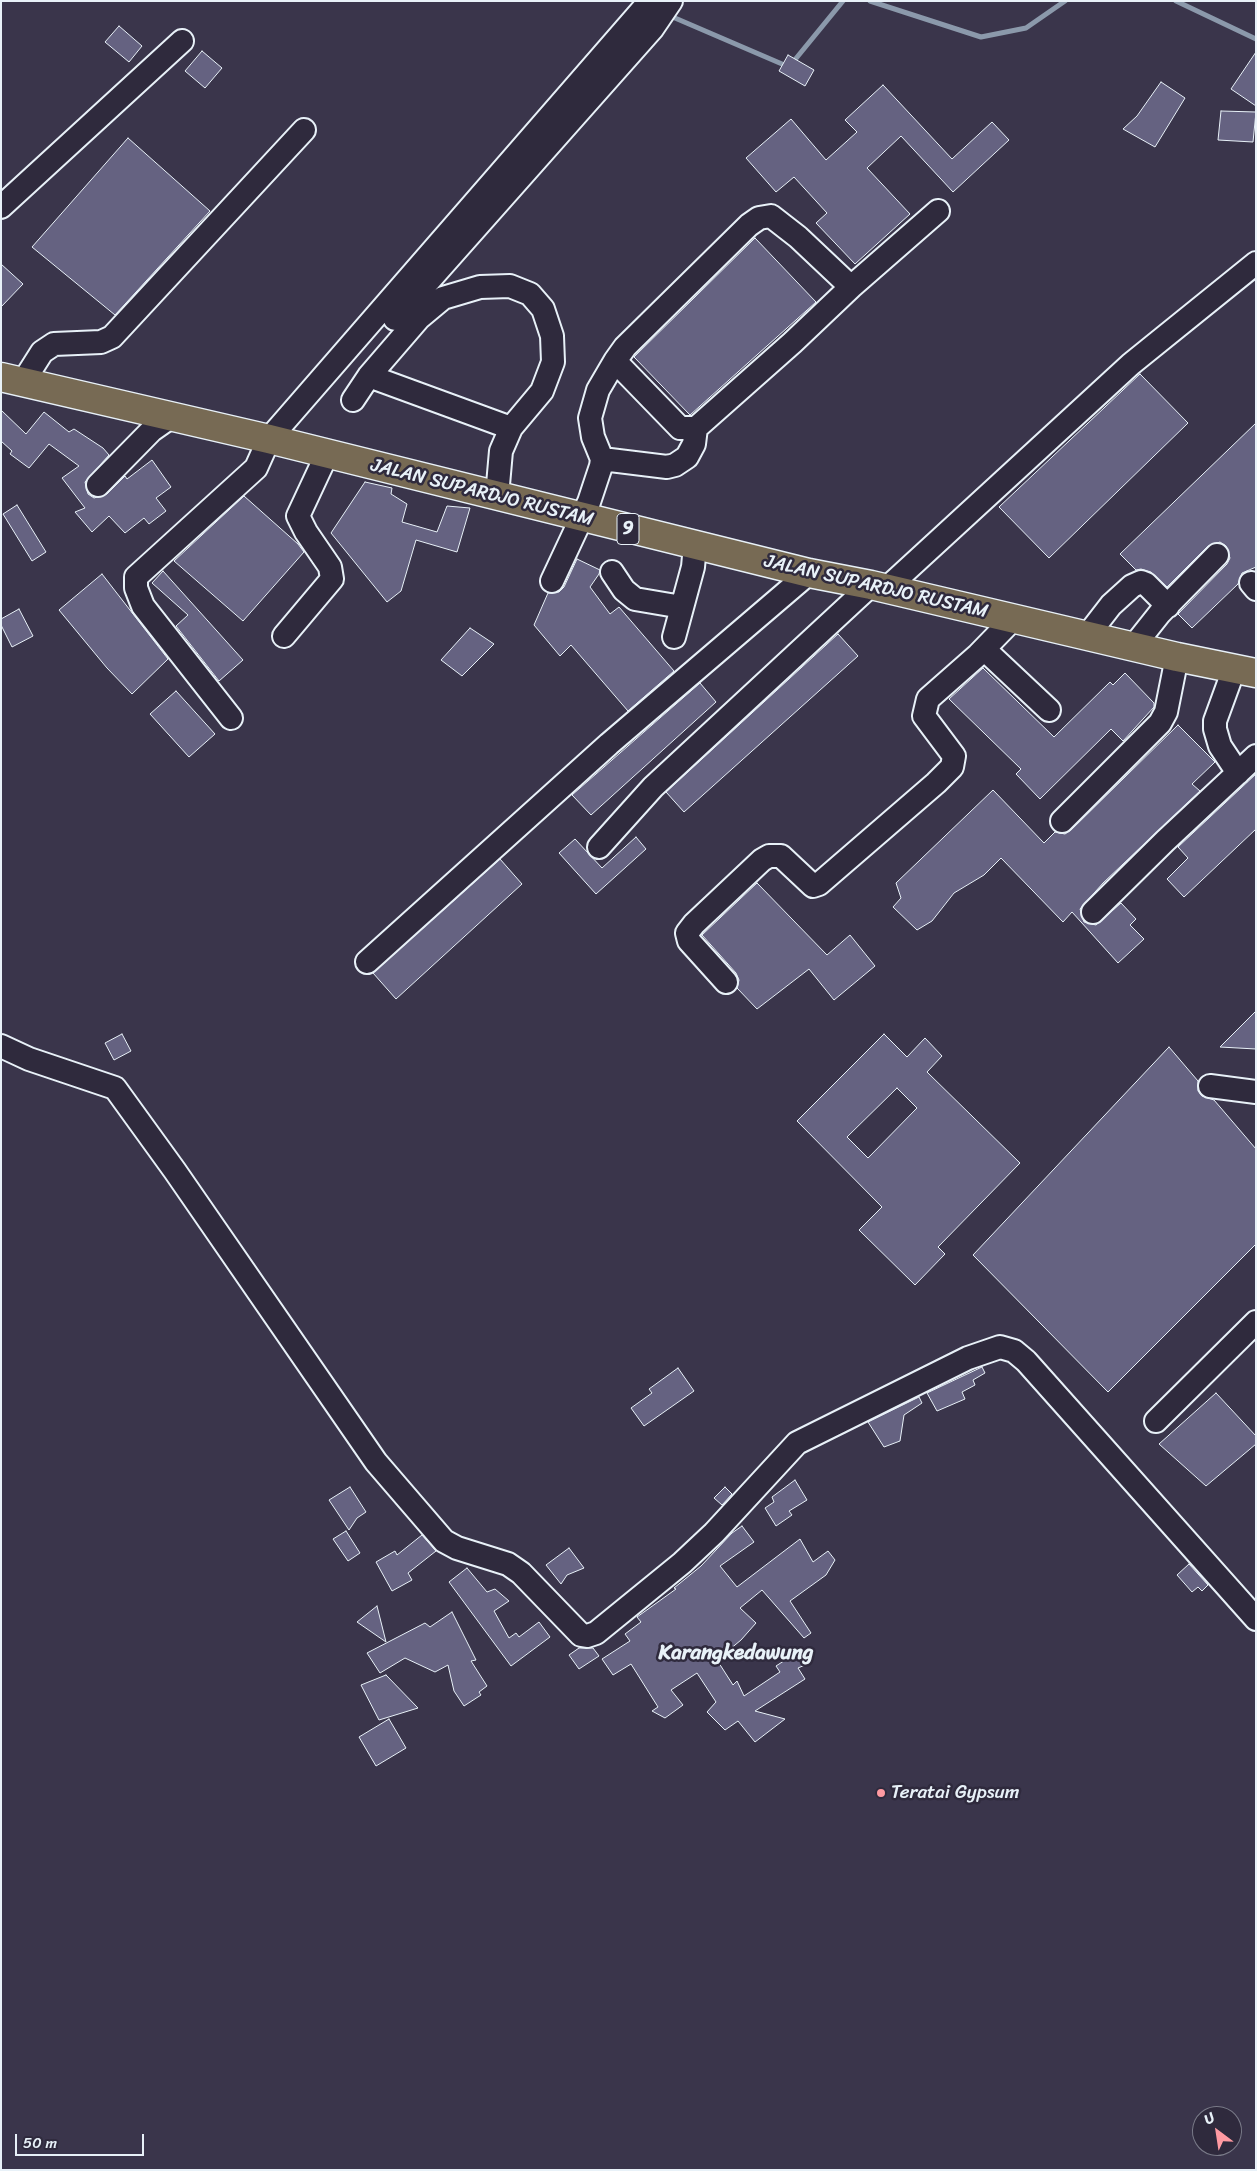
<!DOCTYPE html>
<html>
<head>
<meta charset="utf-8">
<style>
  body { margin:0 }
  #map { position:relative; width:1257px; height:2171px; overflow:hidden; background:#3a354b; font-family:Sriracha,sans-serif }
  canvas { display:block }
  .frame { position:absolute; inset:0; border:2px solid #e8f1f8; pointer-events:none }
  .north { position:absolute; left:1192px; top:2106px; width:50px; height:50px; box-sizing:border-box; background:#2f2a3d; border:1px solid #797a88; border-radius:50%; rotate:329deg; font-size:14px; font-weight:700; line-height:20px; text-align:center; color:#e8f1f8 }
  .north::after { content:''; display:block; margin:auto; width:18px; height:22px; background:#ff9aa2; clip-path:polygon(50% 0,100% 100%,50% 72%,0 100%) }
  .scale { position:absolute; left:15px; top:2134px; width:129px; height:22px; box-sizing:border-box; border:2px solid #e8f1f8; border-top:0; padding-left:6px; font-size:15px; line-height:18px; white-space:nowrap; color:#e8f1f8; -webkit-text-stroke:4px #2f2a3d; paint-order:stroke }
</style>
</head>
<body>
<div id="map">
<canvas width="1257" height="2171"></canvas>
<div class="frame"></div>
<div class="north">U</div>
<div class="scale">50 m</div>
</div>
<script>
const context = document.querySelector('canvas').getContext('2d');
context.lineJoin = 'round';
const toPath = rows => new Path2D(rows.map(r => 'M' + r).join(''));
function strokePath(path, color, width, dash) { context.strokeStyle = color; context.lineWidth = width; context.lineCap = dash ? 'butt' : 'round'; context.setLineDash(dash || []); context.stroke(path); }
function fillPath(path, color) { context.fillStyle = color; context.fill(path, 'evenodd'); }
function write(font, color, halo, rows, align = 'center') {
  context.font = font + ' Sriracha,sans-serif'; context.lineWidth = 5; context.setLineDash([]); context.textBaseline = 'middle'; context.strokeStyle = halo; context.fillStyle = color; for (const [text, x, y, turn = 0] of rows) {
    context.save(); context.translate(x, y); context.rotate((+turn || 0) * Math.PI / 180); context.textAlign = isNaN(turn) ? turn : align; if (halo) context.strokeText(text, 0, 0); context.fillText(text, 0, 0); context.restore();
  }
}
strokePath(toPath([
  [870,1,981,37,1026,28,1065,1],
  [1176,1,1256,39],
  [668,15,789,67,843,1]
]), '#8b99ab', 5);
const building = toPath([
  [119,26,142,46,129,62,105,42,119,26],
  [202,51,222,68,205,88,185,71,202,51],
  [1256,52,1256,106,1231,89,1256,52],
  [788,55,814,70,805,86,779,71,788,55],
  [1161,82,1185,98,1155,147,1123,129,1137,116,1161,82],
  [883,85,952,159,992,122,1009,140,953,192,901,136,867,168,910,214,855,264,816,223,827,213,794,177,776,192,746,158,791,119,826,160,857,132,845,120,883,85],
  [1221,111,1256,112,1253,142,1218,140,1221,111],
  [128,138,210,211,115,315,32,247,128,138],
  [755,238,816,302,690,415,634,357,755,238],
  [1,264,23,284,1,307,1,264],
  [1140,374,1188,423,1049,558,999,507,1140,374],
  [1,410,26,434,44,412,69,432,74,429,103,448,109,455,85,482,88,494,94,498,107,494,125,476,127,479,152,460,171,487,156,498,166,511,149,524,144,518,125,533,109,516,92,532,75,512,85,508,62,478,79,466,49,444,29,468,10,454,12,451,1,441,1,410],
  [1256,423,1256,567,1242,573,1238,584,1192,628,1178,614,1227,564,1230,558,1226,546,1220,542,1208,546,1167,587,1151,572,1141,569,1136,570,1120,554,1256,423],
  [365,482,392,488,391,494,407,504,402,522,437,532,447,506,470,508,457,552,416,540,401,591,387,602,331,533,365,482],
  [244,496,298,544,304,552,243,621,174,561,244,496],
  [17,505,46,552,32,561,3,514,17,505],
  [577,559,600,570,599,574,590,587,610,614,619,607,674,671,628,711,571,645,560,656,534,625,548,593,559,592,564,587,577,559],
  [163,571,243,660,219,681,176,626,188,615,152,583,163,571],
  [102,574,168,659,132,694,107,668,59,610,102,574],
  [19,609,33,636,12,647,1,625,1,619,19,609],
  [470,628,494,644,462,676,441,660,470,628],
  [838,634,858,656,684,812,666,792,838,634],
  [983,668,1054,737,1110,682,1113,685,1125,673,1154,703,1154,707,1123,741,1111,729,1040,799,1016,774,1021,769,949,699,983,668],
  [700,683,716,702,591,815,572,795,700,683],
  [176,691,215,734,189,757,150,714,176,691],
  [1178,725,1215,762,1192,784,1200,791,1103,883,1080,909,1084,922,1096,925,1121,903,1136,919,1130,925,1144,939,1118,963,1072,912,1063,922,1001,858,984,875,954,893,932,921,917,930,893,907,901,898,896,883,993,790,1044,843,1055,832,1065,834,1071,830,1178,725],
  [1256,774,1256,829,1184,897,1167,879,1188,858,1178,847,1256,774],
  [636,837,646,849,596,894,559,853,575,839,602,868,636,837],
  [500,859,522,884,396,999,373,973,500,859],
  [757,883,827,955,850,935,875,966,834,1000,809,969,757,1009,737,988,739,980,736,973,702,935,757,883],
  [1256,1011,1256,1049,1220,1047,1256,1011],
  [122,1034,131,1051,114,1060,105,1043,122,1034],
  [884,1034,907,1057,925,1038,942,1056,927,1072,1020,1163,938,1247,945,1254,915,1285,859,1230,882,1207,797,1121,884,1034],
  [897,1088,917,1108,868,1158,847,1137,897,1088],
  [1169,1047,1198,1081,1198,1091,1202,1096,1214,1100,1256,1149,1256,1244,1108,1392,973,1255,1169,1047],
  [982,1367,985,1373,973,1380,975,1385,962,1392,965,1399,937,1411,927,1393,982,1367],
  [678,1368,694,1391,644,1426,631,1408,652,1393,649,1389,678,1368],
  [1216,1393,1256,1436,1256,1444,1206,1486,1159,1444,1216,1393],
  [919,1397,922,1403,904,1415,900,1441,884,1447,868,1422,919,1397],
  [795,1480,807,1500,789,1511,792,1515,776,1526,765,1508,774,1502,772,1497,795,1480],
  [350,1487,366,1512,357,1518,349,1530,329,1500,350,1487],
  [725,1487,732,1494,722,1505,714,1498,725,1487],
  [742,1526,754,1542,720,1566,737,1587,800,1539,813,1562,828,1551,835,1560,826,1575,790,1601,811,1633,804,1638,762,1590,740,1608,756,1623,741,1640,717,1660,733,1685,737,1681,744,1696,780,1672,776,1666,793,1655,805,1665,798,1668,805,1679,755,1711,785,1719,755,1742,738,1721,725,1730,707,1712,716,1702,697,1673,671,1690,683,1705,665,1718,652,1711,658,1707,631,1664,613,1675,602,1659,630,1641,625,1634,641,1622,637,1617,676,1589,674,1588,701,1566,732,1533,742,1526],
  [346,1531,360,1553,348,1561,333,1539,346,1531],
  [422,1535,436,1551,408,1573,412,1580,392,1591,376,1562,395,1551,397,1555,422,1535],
  [569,1548,584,1568,567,1575,561,1584,546,1565,569,1548],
  [1189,1564,1208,1585,1202,1591,1198,1587,1192,1592,1177,1575,1189,1564],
  [467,1568,487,1592,495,1589,509,1601,494,1611,509,1638,516,1633,519,1637,539,1622,550,1637,511,1666,449,1582,467,1568],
  [377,1606,386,1642,357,1622,377,1606],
  [452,1612,476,1660,471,1661,487,1686,479,1692,481,1695,464,1706,454,1691,448,1665,435,1672,405,1658,380,1673,367,1653,425,1623,430,1627,452,1612],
  [579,1648,593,1648,599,1656,579,1669,569,1655,579,1648],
  [386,1675,418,1708,379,1720,361,1685,386,1675],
  [389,1719,406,1748,376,1766,359,1737,389,1719]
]);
fillPath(building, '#656281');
strokePath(building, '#e8f1f8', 1);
const minor = toPath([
  [1,207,182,41],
  [851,287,938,211],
  [395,319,652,29,671,1],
  [369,376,511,428],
  [23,382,42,352,54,344,101,342,112,337,304,130],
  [353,400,369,376,419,318,443,298,480,287,510,286,530,294,543,309,552,336,553,362,542,391,511,428,501,451,497,496],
  [602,459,667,467,675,465,687,457,694,444,696,428],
  [98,485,152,430,172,416],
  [612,572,624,590,635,599,682,607],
  [552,581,589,502,601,466,602,459,593,437,590,418,598,390,615,361,680,428,696,428,792,343,851,287,798,237,771,216,759,218,749,225,625,347,615,361],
  [1251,583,1256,589],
  [886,589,1131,364,1256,263],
  [284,636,332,579,330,567,306,532,298,516,327,454],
  [1087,636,1111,605,1132,586,1141,582,1146,584,1168,606],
  [674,637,693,567,695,545],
  [1133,647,1160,613,1217,555],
  [984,649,1049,710],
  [1234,669,1215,721,1215,729,1220,746,1238,773],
  [231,718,143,606,136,588,136,577,256,468,269,439,650,1],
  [1062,821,1160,723,1166,712,1177,657],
  [599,847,653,787,871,585],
  [1093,912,1165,841,1256,756],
  [367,962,609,744,809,573],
  [726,982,689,941,687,933,694,924,762,860,769,856,781,856,813,886,819,884,936,783,952,767,954,756,924,716,928,699,978,655,1013,619],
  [1,1046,29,1059,115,1088,175,1171,376,1462,444,1541,457,1548,508,1564,521,1573,581,1635,587,1636,596,1633,682,1563,714,1533,797,1443,968,1358,1000,1347,1014,1351,1026,1361,1256,1619],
  [1210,1086,1256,1092],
  [1156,1421,1256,1322]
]);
const highway = toPath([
  [1,377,269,439,809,573,871,585,1177,657,1256,673]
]);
strokePath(minor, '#e8f1f8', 26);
strokePath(highway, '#e8f1f8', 31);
strokePath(minor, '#2f2a3d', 22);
strokePath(highway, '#776a54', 28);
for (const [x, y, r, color] of [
  [881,1793,5,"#ff9aa2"]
]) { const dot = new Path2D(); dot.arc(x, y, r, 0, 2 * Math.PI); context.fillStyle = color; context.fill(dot); strokePath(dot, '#2f2a3d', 2); }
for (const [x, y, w] of [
  [628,529,22]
]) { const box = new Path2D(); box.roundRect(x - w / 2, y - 15.5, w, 31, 4); context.fillStyle = '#2f2a3d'; context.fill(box); strokePath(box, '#e8f1f8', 1); }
write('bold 18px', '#e8f1f8', null, [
  ["9",628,529]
]);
write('19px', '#e8f1f8', '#2f2a3d', [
  ["JALAN SUPARDJO RUSTAM",482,493,14],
  ["JALAN SUPARDJO RUSTAM",876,587,13]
]);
write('19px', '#e8f1f8', '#2f2a3d', [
  ["Teratai Gypsum",891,1793]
], 'left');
write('bold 21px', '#e8f1f8', '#2f2a3d', [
  ["Karangkedawung",736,1654]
]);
</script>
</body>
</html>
